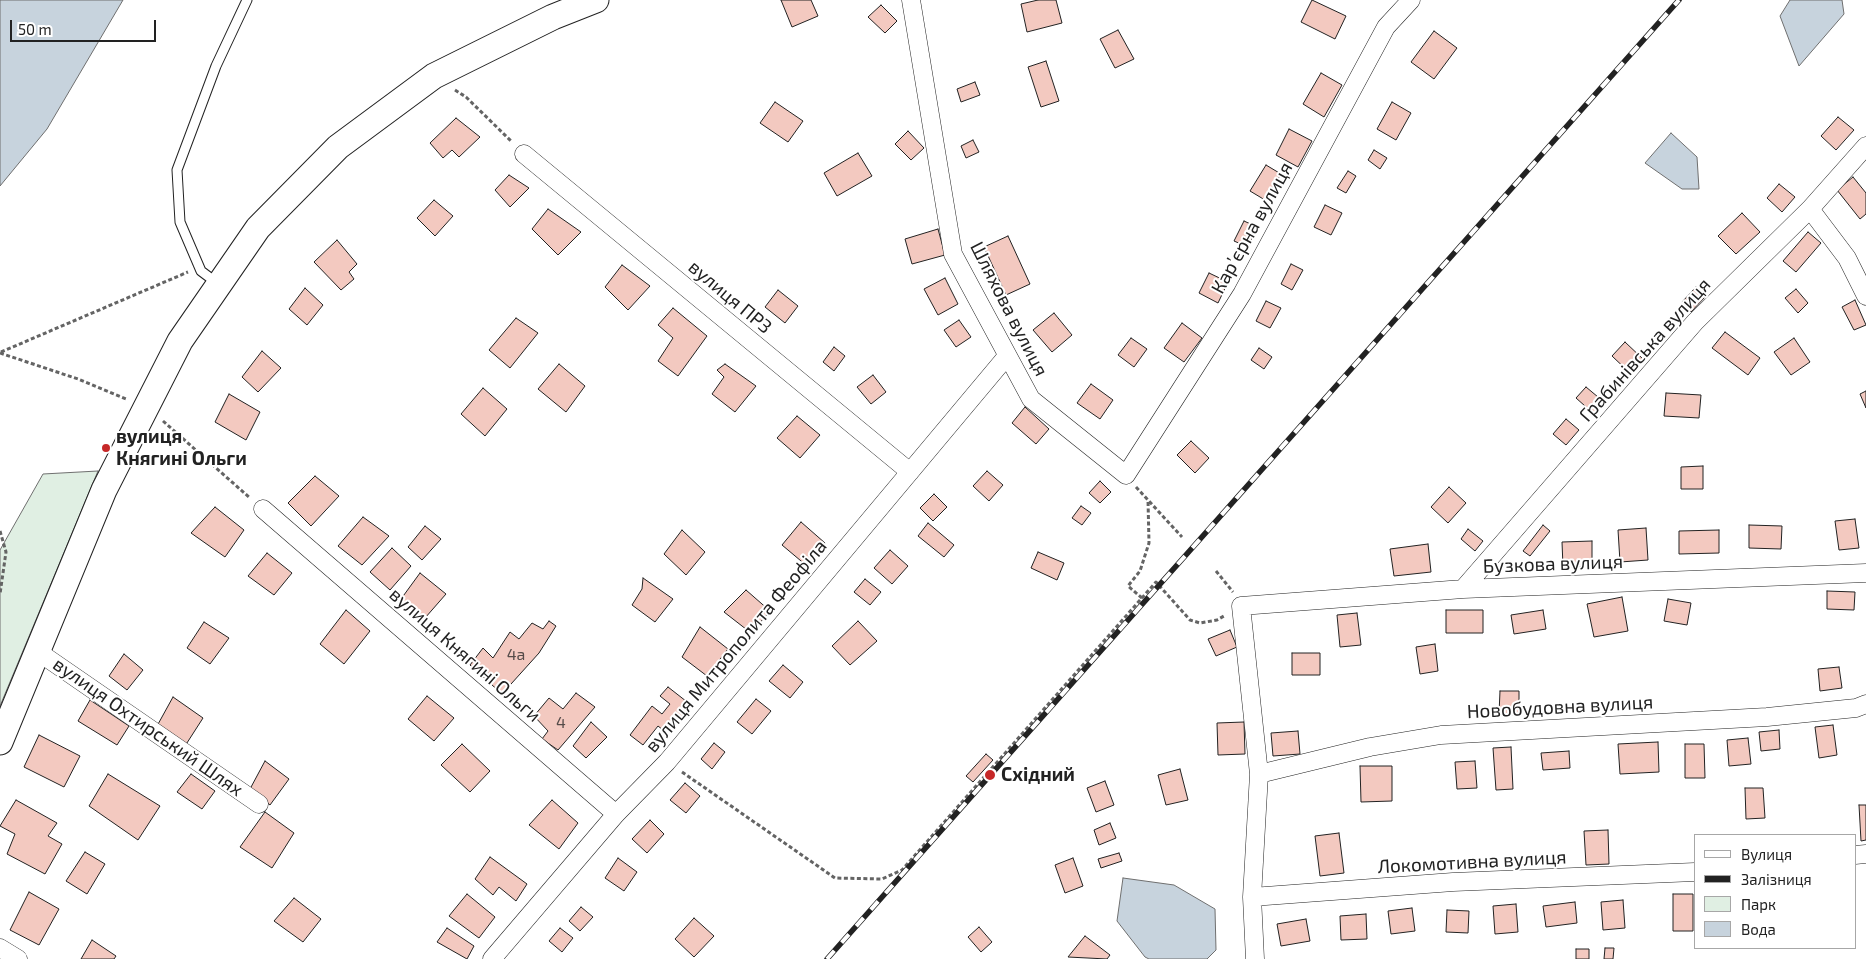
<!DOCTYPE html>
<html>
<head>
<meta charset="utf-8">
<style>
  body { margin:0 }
  #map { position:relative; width:1866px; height:959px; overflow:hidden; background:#fff; font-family:"Exo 2",sans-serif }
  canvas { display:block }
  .legend { position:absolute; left:1694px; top:834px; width:162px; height:115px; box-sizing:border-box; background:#fff; border:1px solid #a7a7a7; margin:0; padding:6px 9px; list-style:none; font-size:15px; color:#222 }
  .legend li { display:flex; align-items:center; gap:10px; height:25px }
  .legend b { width:25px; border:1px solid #a7a7a7 }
  .scale { position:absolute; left:10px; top:20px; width:146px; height:22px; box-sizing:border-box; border:2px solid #222; border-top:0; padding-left:6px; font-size:15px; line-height:18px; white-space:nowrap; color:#222; -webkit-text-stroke:4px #fff; paint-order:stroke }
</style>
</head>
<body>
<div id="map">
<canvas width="1866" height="959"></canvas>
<ul class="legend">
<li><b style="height:6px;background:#fff"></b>Вулиця</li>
<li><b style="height:6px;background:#222"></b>Залізниця</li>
<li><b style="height:14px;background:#e0efe3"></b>Парк</li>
<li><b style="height:14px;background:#c7d3dd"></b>Вода</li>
</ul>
<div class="scale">50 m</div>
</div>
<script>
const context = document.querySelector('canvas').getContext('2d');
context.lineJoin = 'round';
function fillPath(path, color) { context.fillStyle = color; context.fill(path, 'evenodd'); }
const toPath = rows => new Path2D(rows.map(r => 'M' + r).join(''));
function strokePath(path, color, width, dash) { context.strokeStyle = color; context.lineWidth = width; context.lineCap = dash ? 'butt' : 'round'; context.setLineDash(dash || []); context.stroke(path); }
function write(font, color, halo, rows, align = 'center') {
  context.font = font + ' "Exo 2",sans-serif'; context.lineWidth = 4; context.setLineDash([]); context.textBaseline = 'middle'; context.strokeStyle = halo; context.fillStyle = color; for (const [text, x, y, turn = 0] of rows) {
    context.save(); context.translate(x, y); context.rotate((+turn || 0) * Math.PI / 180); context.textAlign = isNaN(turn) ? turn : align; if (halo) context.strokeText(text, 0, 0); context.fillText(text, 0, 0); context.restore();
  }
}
const green = toPath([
  [98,471,0,706,0,550,43,474,98,471]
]);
fillPath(green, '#e0efe3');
strokePath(green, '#6f6f6f', 1);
const water = toPath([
  [0,0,123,0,47,129,0,186,0,0],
  [1790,0,1842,0,1844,14,1799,66,1780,16,1790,0],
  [1671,133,1697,157,1699,189,1682,189,1645,163,1671,133],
  [1123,878,1174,885,1215,909,1216,950,1207,959,1149,959,1145,957,1117,921,1123,878]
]);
fillPath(water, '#c7d3dd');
strokePath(water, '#6f6f6f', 1);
const building = toPath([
  [781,0,811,0,818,16,792,27,781,0],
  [1038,0,1056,0,1062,23,1027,32,1021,4,1038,0],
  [1312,0,1346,16,1335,39,1301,22,1312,0],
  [881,5,897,21,885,33,868,17,881,5],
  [1118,30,1134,59,1115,68,1100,39,1118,30],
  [1434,31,1457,48,1434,79,1411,62,1434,31],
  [1046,61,1059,101,1041,107,1028,67,1046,61],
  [1321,73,1342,85,1324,117,1303,104,1321,73],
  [975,82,980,95,961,102,957,89,975,82],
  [775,102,803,121,788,142,760,123,775,102],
  [1392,102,1411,113,1396,140,1377,129,1392,102],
  [1838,117,1854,130,1836,150,1821,136,1838,117],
  [456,118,480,137,459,157,452,150,443,158,430,143,456,118],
  [1289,129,1312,141,1298,167,1276,155,1289,129],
  [908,131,924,148,911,160,895,144,908,131],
  [973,140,979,152,966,158,961,146,973,140],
  [1374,150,1387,158,1380,169,1368,160,1374,150],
  [858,153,872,176,837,196,824,173,858,153],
  [1266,165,1281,174,1265,200,1250,191,1266,165],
  [1348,171,1356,176,1346,193,1337,188,1348,171],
  [509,175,529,188,510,207,495,190,509,175],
  [1853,177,1866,193,1866,214,1860,219,1837,190,1853,177],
  [1779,184,1795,197,1782,212,1767,198,1779,184],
  [434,200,453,216,435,236,417,218,434,200],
  [1325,205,1342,213,1331,235,1314,227,1325,205],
  [548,209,581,232,558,255,532,229,548,209],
  [1742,213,1760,232,1736,254,1718,236,1742,213],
  [1244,221,1257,227,1248,247,1234,241,1244,221],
  [938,229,945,255,912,264,905,239,938,229],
  [1808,232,1821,243,1796,272,1783,261,1808,232],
  [1008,236,1030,284,1006,295,984,247,1008,236],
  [337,240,357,264,349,272,354,279,341,290,314,262,337,240],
  [1291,264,1303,270,1292,290,1281,284,1291,264],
  [622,265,650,286,628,310,605,287,622,265],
  [1209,273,1228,282,1218,303,1199,293,1209,273],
  [945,278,958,304,938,315,924,289,945,278],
  [1696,287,1706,296,1691,312,1682,302,1696,287],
  [305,288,323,305,307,325,289,309,305,288],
  [1796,289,1808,303,1798,313,1785,298,1796,289],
  [778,290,798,306,785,323,765,307,778,290],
  [1855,300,1866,325,1854,330,1842,307,1855,300],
  [1266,301,1281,308,1270,328,1256,321,1266,301],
  [673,308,707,336,678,376,658,361,673,338,658,325,673,308],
  [1054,313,1072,335,1052,352,1033,330,1054,313],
  [516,318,538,333,510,368,489,350,516,318],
  [959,320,971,337,956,347,944,330,959,320],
  [1182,323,1202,338,1184,362,1164,348,1182,323],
  [1725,332,1760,358,1748,375,1712,348,1725,332],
  [1131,338,1147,349,1134,367,1118,355,1131,338],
  [1794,338,1810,362,1791,375,1774,352,1794,338],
  [1625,342,1644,360,1631,374,1612,356,1625,342],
  [834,347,845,356,834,371,823,362,834,347],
  [1259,348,1272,357,1264,369,1251,360,1259,348],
  [262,351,281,368,258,392,242,377,262,351],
  [559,364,585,386,566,412,538,389,559,364],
  [725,364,756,386,735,412,712,394,724,377,717,370,725,364],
  [873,375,886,392,871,404,857,387,873,375],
  [1091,384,1113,400,1100,419,1077,403,1091,384],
  [1586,387,1604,402,1594,414,1576,398,1586,387],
  [483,388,507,409,485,436,461,414,483,388],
  [1866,391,1866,408,1860,394,1866,391],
  [1666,393,1701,395,1699,418,1664,416,1666,393],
  [229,394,260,412,246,440,215,422,229,394],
  [1025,407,1049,429,1036,444,1012,423,1025,407],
  [797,416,820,435,800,458,777,438,797,416],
  [1566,419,1579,430,1566,445,1553,434,1566,419],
  [1191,441,1209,458,1195,473,1177,455,1191,441],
  [1703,466,1703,489,1681,489,1681,467,1703,466],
  [987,471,1003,485,989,501,973,486,987,471],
  [315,476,339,496,311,526,288,503,315,476],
  [1100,481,1111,492,1100,503,1089,493,1100,481],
  [1449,487,1466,503,1448,523,1431,507,1449,487],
  [934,494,947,507,933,521,920,508,934,494],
  [1081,506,1091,513,1082,525,1072,518,1081,506],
  [215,507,244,530,225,557,191,533,215,507],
  [363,517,389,536,362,565,338,546,363,517],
  [1855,519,1859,548,1839,550,1835,521,1855,519],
  [801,522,825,543,807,566,782,545,801,522],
  [928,523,954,545,944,557,918,536,928,523],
  [1543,525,1550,531,1530,556,1523,551,1543,525],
  [1749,525,1782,526,1781,549,1749,548,1749,525],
  [425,526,441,539,422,560,408,547,425,526],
  [1646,528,1648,560,1620,562,1618,530,1646,528],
  [1468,529,1483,541,1475,551,1461,539,1468,529],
  [682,530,705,552,686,575,664,554,682,530],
  [1719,530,1719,553,1679,554,1679,531,1719,530],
  [1592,541,1592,566,1563,567,1562,542,1592,541],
  [1428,544,1431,572,1394,576,1390,549,1428,544],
  [392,548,411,566,390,590,370,572,392,548],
  [890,550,908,566,892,584,874,568,890,550],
  [1038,552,1064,563,1057,580,1031,568,1038,552],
  [267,553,292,573,274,595,248,576,267,553],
  [420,573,446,594,425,618,401,599,420,573],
  [643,578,673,599,655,622,632,605,642,589,643,578],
  [865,579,881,592,870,605,854,592,865,579],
  [746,590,770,611,751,633,724,612,746,590],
  [1827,591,1855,592,1854,610,1827,609,1827,591],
  [1622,597,1628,631,1594,637,1587,604,1622,597],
  [1668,599,1691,603,1687,625,1664,621,1668,599],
  [346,610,370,631,344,664,320,644,346,610],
  [1446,610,1483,610,1483,633,1446,633,1446,610],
  [1543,610,1546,629,1514,634,1511,615,1543,610],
  [1357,613,1361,645,1340,647,1337,615,1357,613],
  [549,621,556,626,539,653,502,694,470,665,483,648,493,658,510,632,519,639,532,623,543,629,549,621],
  [858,621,877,641,850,665,832,646,858,621],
  [204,622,229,638,210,664,187,648,204,622],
  [700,627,728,649,707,676,682,657,700,627],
  [1230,630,1237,647,1216,656,1208,639,1230,630],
  [1435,644,1438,671,1420,674,1416,647,1435,644],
  [1292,653,1320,653,1320,675,1292,675,1292,653],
  [124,654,143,670,127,690,109,676,124,654],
  [783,665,803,682,790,698,769,681,783,665],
  [1839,667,1842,688,1820,691,1818,669,1839,667],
  [668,687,691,705,668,734,658,726,643,745,630,735,652,706,662,714,670,704,660,696,668,687],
  [1500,691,1519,691,1519,715,1499,714,1500,691],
  [576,693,595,707,558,750,542,739,548,731,534,716,549,698,563,709,576,693],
  [427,696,454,718,434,741,408,719,427,696],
  [173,697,203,718,185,746,157,726,173,697],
  [756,699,771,711,752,734,737,722,756,699],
  [90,700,129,726,117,745,78,721,90,700],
  [591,722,607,737,586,758,573,746,591,722],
  [1244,722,1245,754,1218,755,1217,723,1244,722],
  [1833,725,1837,755,1819,758,1815,727,1833,725],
  [1779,730,1780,749,1761,751,1759,732,1779,730],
  [1298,731,1300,754,1273,756,1271,733,1298,731],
  [39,735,80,756,64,787,24,767,39,735],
  [1748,738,1751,764,1729,766,1727,740,1748,738],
  [1658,742,1659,772,1620,774,1618,744,1658,742],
  [714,743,725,752,712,769,701,759,714,743],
  [462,744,490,771,470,792,441,765,462,744],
  [1685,744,1704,744,1705,778,1685,778,1685,744],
  [1511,747,1513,789,1496,790,1493,748,1511,747],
  [1569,751,1570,768,1543,770,1541,753,1569,751],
  [986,754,993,760,973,782,966,776,986,754],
  [265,761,289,779,270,805,250,789,265,761],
  [1475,761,1477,788,1457,789,1455,762,1475,761],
  [1360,766,1392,766,1392,801,1361,802,1360,766],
  [1180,769,1188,800,1166,805,1158,775,1180,769],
  [108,774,160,806,138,840,89,806,108,774],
  [191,774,215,791,202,809,177,792,191,774],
  [1105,781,1114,805,1096,812,1087,788,1105,781],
  [685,783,700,796,686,813,670,800,685,783],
  [1745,788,1763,788,1765,818,1746,819,1745,788],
  [16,800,57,823,48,836,62,844,45,874,7,854,15,834,0,826,16,800],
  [552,800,578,823,559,849,529,825,552,800],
  [1859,805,1866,805,1866,840,1861,841,1859,805],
  [265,812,294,833,272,868,240,847,265,812],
  [650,820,664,834,647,853,632,839,650,820],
  [1110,823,1116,838,1099,845,1094,830,1110,823],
  [1608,830,1609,864,1586,865,1584,831,1608,830],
  [1339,833,1344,873,1320,876,1315,836,1339,833],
  [85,852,105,864,87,894,66,881,85,852],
  [1119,853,1122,861,1101,868,1098,859,1119,853],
  [490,857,527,884,516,901,499,887,493,895,475,879,490,857],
  [618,858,637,872,624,891,605,878,618,858],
  [1073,858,1083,886,1065,893,1055,865,1073,858],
  [29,892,59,909,39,945,10,930,29,892],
  [467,894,495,917,479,938,449,916,467,894],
  [1673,894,1693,894,1693,931,1673,931,1673,894],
  [294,898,321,919,303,942,274,921,294,898],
  [1623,900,1625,928,1603,930,1601,902,1623,900],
  [1575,902,1577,923,1546,927,1543,906,1575,902],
  [1516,904,1518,932,1495,934,1493,906,1516,904],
  [581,907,593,917,580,931,569,921,581,907],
  [1412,908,1415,931,1391,934,1388,911,1412,908],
  [1447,910,1469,911,1468,933,1446,932,1447,910],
  [1366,914,1367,939,1341,940,1340,916,1366,914],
  [694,918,714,936,694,957,675,939,694,918],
  [1306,919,1310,941,1281,946,1277,924,1306,919],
  [979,927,992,942,981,952,968,937,979,927],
  [447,928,474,946,467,959,437,942,447,928],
  [560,928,573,938,562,952,549,941,560,928],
  [1085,936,1110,955,1107,959,1068,957,1085,936],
  [92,940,116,956,114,959,81,959,92,940],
  [1605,948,1614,948,1613,959,1604,959,1605,948],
  [1576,949,1589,949,1589,959,1576,959,1576,949]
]);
fillPath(building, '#f3c9c0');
strokePath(building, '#222', 1);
const service = toPath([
  [217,283,201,271,180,222,177,170,216,66,247,0]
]);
const minor = toPath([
  [911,0,953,254,1031,399,1126,475,1242,294,1386,27,1411,0],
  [524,154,910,472],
  [1810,209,1847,258,1866,296],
  [263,509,616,814],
  [1463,589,1695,322,1810,209,1866,146],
  [37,651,259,804],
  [1259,774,1370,747,1441,735,1767,717,1856,708,1866,704],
  [1855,855,1866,854],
  [1252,897,1453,882,1695,872],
  [0,948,18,959],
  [492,959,616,814,667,762,1007,356],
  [1255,959,1252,897,1259,774,1241,606,1463,589,1866,573]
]);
const secondary = toPath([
  [0,742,104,490,180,341,258,228,338,147,434,76,553,17,596,0]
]);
strokePath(service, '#222', 11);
strokePath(minor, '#222', 19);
strokePath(secondary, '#222', 27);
strokePath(toPath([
  [455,90,466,97,511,141],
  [1,352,188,272],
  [0,353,78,379,126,399],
  [163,421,250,498],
  [1136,487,1182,537],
  [0,531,6,552,0,594],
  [1216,571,1233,592],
  [1142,598,1128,586,1140,571,1149,543,1148,500],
  [682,772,835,878,882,879,902,870,1156,582,1190,620,1200,623,1217,620,1224,616]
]), '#646464', 3, [4, 2.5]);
strokePath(service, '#fff', 9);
strokePath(minor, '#fff', 18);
strokePath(secondary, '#fff', 25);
const rail = toPath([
  [827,959,1679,0]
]);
strokePath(rail, '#222', 5.5);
strokePath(rail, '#fff', 4, [11]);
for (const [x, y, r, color] of [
  [106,448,5,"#c62828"],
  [990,775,6,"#c62828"]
]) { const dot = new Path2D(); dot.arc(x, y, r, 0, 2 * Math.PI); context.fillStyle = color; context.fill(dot); strokePath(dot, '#fff', 2); }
write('16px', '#564c4a', null, [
  ["4а",516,655],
  ["4",561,723]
]);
write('19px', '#222', '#fff', [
  ["Карʼєрна вулиця",1252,228,-61],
  ["вулиця ПРЗ",730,297,40],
  ["Шляхова вулиця",1009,309,63],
  ["Грабинівська вулиця",1645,350,-48],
  ["Бузкова вулиця",1553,564,-2],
  ["вулиця Митрополита Феофіла",736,646,-50],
  ["вулиця Княгині Ольги",465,655,41],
  ["Новобудовна вулиця",1560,707,-3],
  ["вулиця Охтирський Шлях",148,727,35],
  ["Локомотивна вулиця",1472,862,-3]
]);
write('bold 19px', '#222', '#fff', [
  ["вулиця",116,437],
  ["Княгині Ольги",116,459],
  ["Східний",1001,775]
], 'left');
</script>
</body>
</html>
